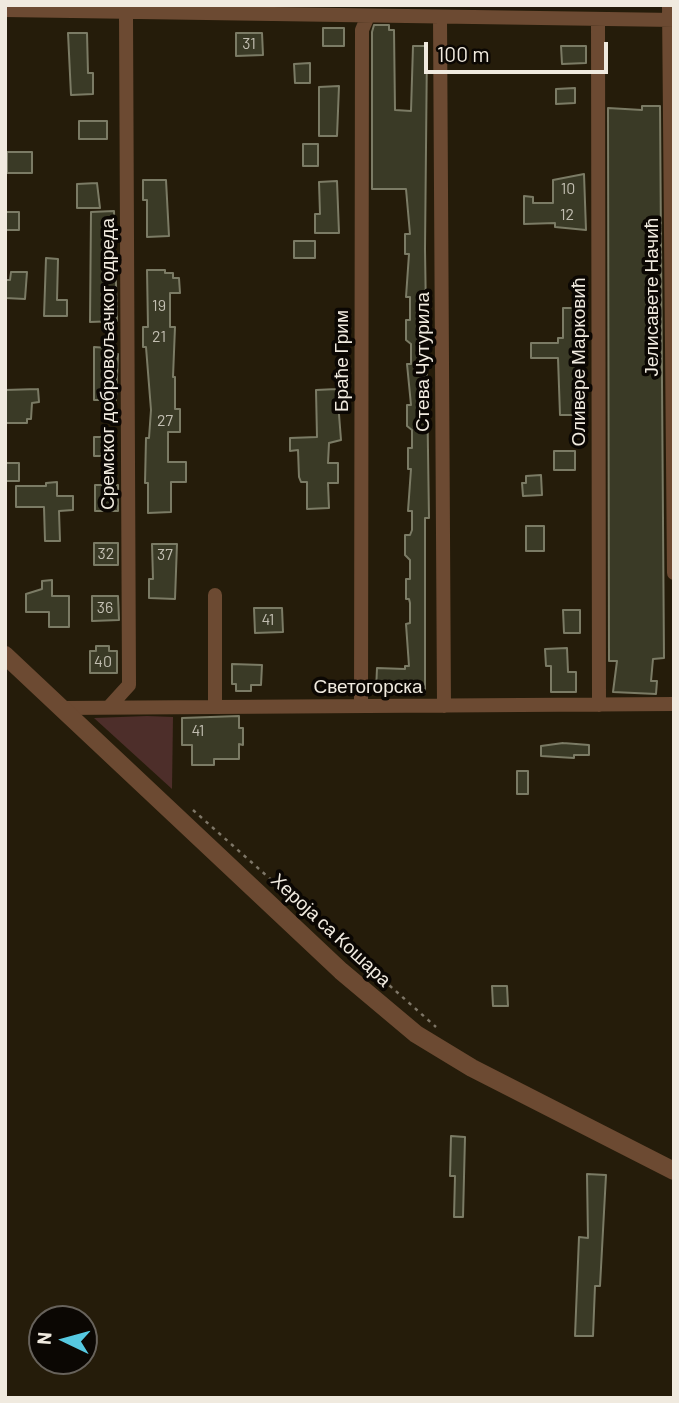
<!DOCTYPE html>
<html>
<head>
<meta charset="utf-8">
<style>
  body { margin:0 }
  #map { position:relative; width:679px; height:1403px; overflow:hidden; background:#251c0a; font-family:Barlow,sans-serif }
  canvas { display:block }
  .frame { position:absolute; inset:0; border:7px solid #f0eadf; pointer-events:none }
  .north { position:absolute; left:28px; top:1305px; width:70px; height:70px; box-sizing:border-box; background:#0b0703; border:2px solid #67625b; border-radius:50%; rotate:275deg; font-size:19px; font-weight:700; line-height:28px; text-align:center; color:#f0eadf }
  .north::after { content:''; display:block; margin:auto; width:24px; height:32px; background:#56c9e1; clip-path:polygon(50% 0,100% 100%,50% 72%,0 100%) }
  .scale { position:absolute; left:424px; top:42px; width:184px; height:32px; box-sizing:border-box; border:4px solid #f0eadf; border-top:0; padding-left:9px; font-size:21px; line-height:24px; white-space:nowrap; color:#f0eadf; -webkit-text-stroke:5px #0b0703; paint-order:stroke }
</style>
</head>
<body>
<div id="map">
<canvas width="679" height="1403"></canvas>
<div class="frame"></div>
<div class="north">N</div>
<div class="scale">100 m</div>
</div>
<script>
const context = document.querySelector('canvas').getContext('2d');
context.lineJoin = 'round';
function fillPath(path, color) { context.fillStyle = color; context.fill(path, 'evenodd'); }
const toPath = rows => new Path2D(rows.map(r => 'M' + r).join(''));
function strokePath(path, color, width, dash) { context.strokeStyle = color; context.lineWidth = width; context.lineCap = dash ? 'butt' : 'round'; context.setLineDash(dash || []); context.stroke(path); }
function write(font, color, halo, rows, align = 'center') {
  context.font = font + ' Barlow,sans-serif'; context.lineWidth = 7; context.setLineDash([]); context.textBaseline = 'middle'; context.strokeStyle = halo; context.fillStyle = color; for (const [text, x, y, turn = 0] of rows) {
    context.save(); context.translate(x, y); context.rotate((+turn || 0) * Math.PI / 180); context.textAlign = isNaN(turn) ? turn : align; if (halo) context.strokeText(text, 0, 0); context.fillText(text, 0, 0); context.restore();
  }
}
fillPath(toPath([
  [147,716,173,717,172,789,94,718]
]), '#4d2e2a');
const building = toPath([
  [374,25,389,25,389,30,394,30,395,110,411,111,413,46,427,46,425,249,429,518,425,518,425,693,376,691,377,668,405,669,405,666,409,666,406,624,410,623,410,603,409,599,406,599,406,579,410,579,410,560,405,555,405,535,410,535,412,530,412,511,408,511,411,469,408,469,408,448,412,448,412,430,407,426,407,405,411,405,407,364,411,364,411,344,406,340,406,320,410,320,410,297,406,297,409,254,405,254,405,234,410,234,406,189,372,189,372,32,374,25],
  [323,28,344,28,344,46,323,46,323,28],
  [68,33,87,33,88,73,93,73,93,94,71,95,68,33],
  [236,33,262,33,263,55,236,56,236,33],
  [561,46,586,46,586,63,562,64,561,46],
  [310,63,310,83,295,83,294,64,310,63],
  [339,86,337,136,319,136,319,87,339,86],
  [575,88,575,103,556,104,556,89,575,88],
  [642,106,660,106,664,658,653,659,651,681,657,681,656,694,613,692,617,661,609,661,608,108,642,110,642,106],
  [79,121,107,121,107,139,79,139,79,121],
  [303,144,318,144,318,166,303,166,303,144],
  [7,152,32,152,32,173,7,173,7,152],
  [584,174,586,230,555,227,555,223,524,224,524,196,533,197,533,203,553,203,553,180,584,174],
  [143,180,166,180,169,236,147,237,147,200,143,200,143,180],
  [337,181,339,233,315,233,315,214,320,214,319,182,337,181],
  [97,183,100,208,77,208,77,184,97,183],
  [114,211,117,321,90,322,91,212,114,211],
  [5,212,19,212,19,230,5,230,5,212],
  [294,241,315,241,315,258,294,258,294,241],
  [46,258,58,259,57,300,67,300,67,316,44,316,46,258],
  [147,270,165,270,165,273,173,273,173,278,179,278,180,293,170,293,170,327,175,327,173,377,175,377,175,409,180,409,180,432,168,432,168,462,186,462,186,482,171,482,171,512,148,513,148,483,145,483,146,438,149,438,151,410,146,347,143,347,143,327,148,327,147,270],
  [11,272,27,272,25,299,5,298,5,280,10,280,11,272],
  [563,308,581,308,579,415,560,415,558,358,531,358,531,343,558,343,558,338,563,338,563,308],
  [94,347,108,348,108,354,118,354,116,400,94,400,94,347],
  [38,389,39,402,32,403,31,419,27,419,27,423,5,423,5,390,38,389],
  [337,389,341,440,329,443,328,463,338,463,338,483,328,483,329,508,307,509,307,482,301,482,299,477,298,450,290,451,290,438,317,437,316,390,337,389],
  [94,437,115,437,116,456,94,456,94,437],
  [554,451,575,451,575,470,554,470,554,451],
  [5,463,19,463,19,481,5,481,5,463],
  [541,475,542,495,523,496,522,483,526,483,526,476,541,475],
  [57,482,57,496,73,496,73,510,59,511,60,541,45,541,44,507,16,507,16,486,46,486,46,483,57,482],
  [95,485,118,485,118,511,95,511,95,485],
  [526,526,544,526,544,551,526,551,526,526],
  [94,543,118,543,118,565,94,565,94,543],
  [152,544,177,544,175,599,149,598,149,579,153,579,152,544],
  [52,580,52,596,69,596,69,627,49,627,49,612,26,612,26,594,42,589,42,581,52,580],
  [92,596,118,596,119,620,92,621,92,596],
  [254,608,282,608,283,632,255,633,254,608],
  [563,610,580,610,580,633,564,633,563,610],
  [96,646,109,646,109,651,117,651,117,673,90,673,90,651,96,651,96,646],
  [567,648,568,672,576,672,576,692,551,692,551,666,546,666,545,649,567,648],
  [232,664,262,665,261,685,251,685,251,691,236,691,236,684,232,684,232,664],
  [239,716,239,728,243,728,243,745,239,744,239,759,214,759,214,765,192,765,192,745,182,745,182,718,239,716],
  [563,743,589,745,589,755,574,755,574,758,541,756,541,746,563,743],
  [517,771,528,771,528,794,517,794,517,771],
  [492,986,507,986,508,1006,493,1006,492,986],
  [451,1136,465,1137,463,1217,454,1217,455,1176,450,1176,451,1136],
  [587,1174,606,1175,600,1286,595,1286,593,1336,575,1336,579,1237,588,1238,587,1174]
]);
fillPath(building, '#3a3a26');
strokePath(building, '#7b7b65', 2);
strokePath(toPath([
  [193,810,436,1027]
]), '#7e7667', 2.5, [3.5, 5]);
strokePath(toPath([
  [669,5,674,573],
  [5,10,674,20],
  [440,17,444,706],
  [598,20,599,705],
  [215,595,215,707],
  [361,706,362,30,368,16],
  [109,707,129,685,126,14],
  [62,708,674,704]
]), '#6c4a32', 14);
strokePath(toPath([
  [5,655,341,971,416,1034,472,1068,674,1171]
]), '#6c4a32', 18);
write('16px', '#c2beb1', null, [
  ["31",249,44],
  ["10",568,189],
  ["12",567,215],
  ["19",159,306],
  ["21",159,337],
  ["27",165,421],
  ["32",106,554],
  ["37",165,555],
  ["36",105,608],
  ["41",268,620],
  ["40",103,662],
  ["41",198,731]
]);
write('19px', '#f0eadf', '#0b0703', [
  ["Јелисавете Начић",652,297,-90],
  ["Браће Грим",342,361,-90],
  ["Стева Чутурила",423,362,-90],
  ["Оливере Марковић",579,362,-90],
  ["Сремског добровољачког одреда",108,364,-90],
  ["Светогорска",368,687],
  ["Хероја са Кошара",331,930,43]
]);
</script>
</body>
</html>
